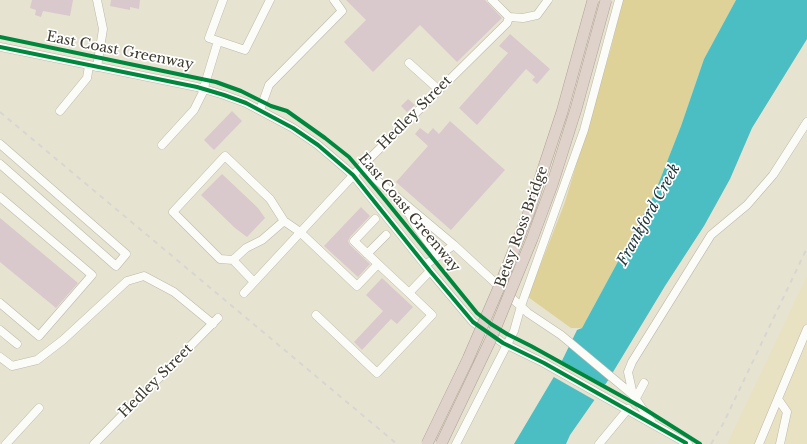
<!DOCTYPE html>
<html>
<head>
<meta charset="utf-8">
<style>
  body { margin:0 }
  canvas { display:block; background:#e6e3d0 }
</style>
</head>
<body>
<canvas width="807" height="444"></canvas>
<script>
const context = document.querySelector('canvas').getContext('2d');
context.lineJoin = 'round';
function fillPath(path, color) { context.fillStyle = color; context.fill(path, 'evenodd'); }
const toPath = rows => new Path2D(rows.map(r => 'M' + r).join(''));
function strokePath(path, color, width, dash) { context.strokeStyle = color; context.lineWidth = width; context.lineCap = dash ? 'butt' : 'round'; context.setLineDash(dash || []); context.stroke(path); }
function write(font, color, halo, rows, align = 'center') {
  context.font = font + ' "Libre Baskerville",serif'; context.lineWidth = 3.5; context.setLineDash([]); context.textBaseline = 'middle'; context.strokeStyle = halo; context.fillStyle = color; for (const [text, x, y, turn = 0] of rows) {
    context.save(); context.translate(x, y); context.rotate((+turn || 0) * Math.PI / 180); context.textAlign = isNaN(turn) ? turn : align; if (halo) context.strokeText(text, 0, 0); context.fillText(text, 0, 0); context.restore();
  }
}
fillPath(toPath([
  [807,276,807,444,727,444]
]), '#e8e1c2');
fillPath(toPath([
  [623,0,736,0,704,59,681,126,654,195,582,328,571,328,528,297,565,202,610,52]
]), '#dfd298');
fillPath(toPath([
  [736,0,807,0,807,39,752,128,730,179,704,226,665,286,607,382,570,435,566,444,514,444,555,375,577,330,582,328,654,195,681,126,704,59]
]), '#4bbec3');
fillPath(toPath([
  [560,360,607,386,596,401,552,376]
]), '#e6e3d0');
fillPath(toPath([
  [32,0,73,0,70,16,43,11,41,17,35,15,36,10,30,8],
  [111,0,140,0,139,9,130,7,130,10,110,6],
  [346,0,485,0,502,18,457,62,420,25,373,72,344,42,366,20],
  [510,34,550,69,537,84,532,80,535,77,526,69,477,125,459,108,508,53,499,46],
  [408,99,415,105,407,112,401,106],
  [232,111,242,121,214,150,204,140],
  [450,121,505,170,451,230,396,182,428,146,415,134,420,128,428,134,433,128,439,134],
  [222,174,258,208,265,218,247,237,235,228,201,195],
  [361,207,370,216,350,237,348,241,350,245,370,264,358,277,324,246],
  [0,218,78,283,56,308,0,262],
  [382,278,413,307,397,324,391,319,362,350,354,342,383,311,366,295]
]), '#d9c9cd');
const minor = toPath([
  [223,0,209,38,245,50,270,0],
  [509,17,523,18,537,15,548,0],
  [0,47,197,87,224,95,246,103,293,128,318,145,353,175,430,271,473,322,503,343,544,363,688,444],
  [409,63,439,90],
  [97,67,103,29,97,0],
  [260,110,269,85,342,11,334,0],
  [60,111,87,78,89,66],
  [0,144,126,254,116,266,0,164],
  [162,145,194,110,202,94,218,41],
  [361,167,454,245,528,313,561,335,633,395,651,421],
  [0,197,92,275,39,336,0,303],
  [405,207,416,226,438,256],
  [367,254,386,235],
  [233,260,220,259,173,212,225,156,270,199,284,221],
  [378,264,409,293,430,271],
  [425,265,454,245],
  [254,282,233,260,246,248,262,240,284,221,300,232,357,286,378,264,354,241,375,219],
  [244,293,361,167,507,23,509,17,492,0],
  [316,315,377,373,432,315,409,293],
  [0,330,17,344],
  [0,357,12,366,37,360,63,340,127,281,144,276,174,292,213,324],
  [633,395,628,372,632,362,711,235,747,205,773,175,807,122],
  [636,398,644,383],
  [778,399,787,412,780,444],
  [6,444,39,408],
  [94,444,218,318],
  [456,444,514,331,521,306,584,130,619,0],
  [599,444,628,409],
  [759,444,807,329]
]);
strokePath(minor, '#bcb9ab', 9);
strokePath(minor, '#fbfbf8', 8);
strokePath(toPath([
  [0,112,397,444],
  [711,444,723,424,807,248]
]), '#d8d6d1', 2, [5, 5]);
const highwayBridge = toPath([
  [427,444,468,359,500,285,529,212,562,112,593,0],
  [441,444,491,339,532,239,552,185,576,109,606,0]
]);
strokePath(highwayBridge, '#afa192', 12, []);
strokePath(highwayBridge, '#ded2ca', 11);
strokePath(toPath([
  [0,37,216,82,241,91,271,106,287,111,325,138,349,157,378,191,477,313,491,324,507,334,531,346,643,408,700,444],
  [0,47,197,87,224,95,246,103,293,128,318,145,353,175,430,271,473,322,503,343,544,363,686,443]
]), '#00873e', 4);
write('14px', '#3d3a2d', '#fff', [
  ["East Coast Greenway",120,51,11],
  ["Hedley Street",415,113,-45],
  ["East Coast Greenway",409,213,50],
  ["Betsy Ross Bridge",522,227,-70],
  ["Hedley Street",156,381,-45]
]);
write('italic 15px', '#21383b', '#fff', [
  ["Frankford Creek",649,215,-61]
]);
</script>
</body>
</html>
